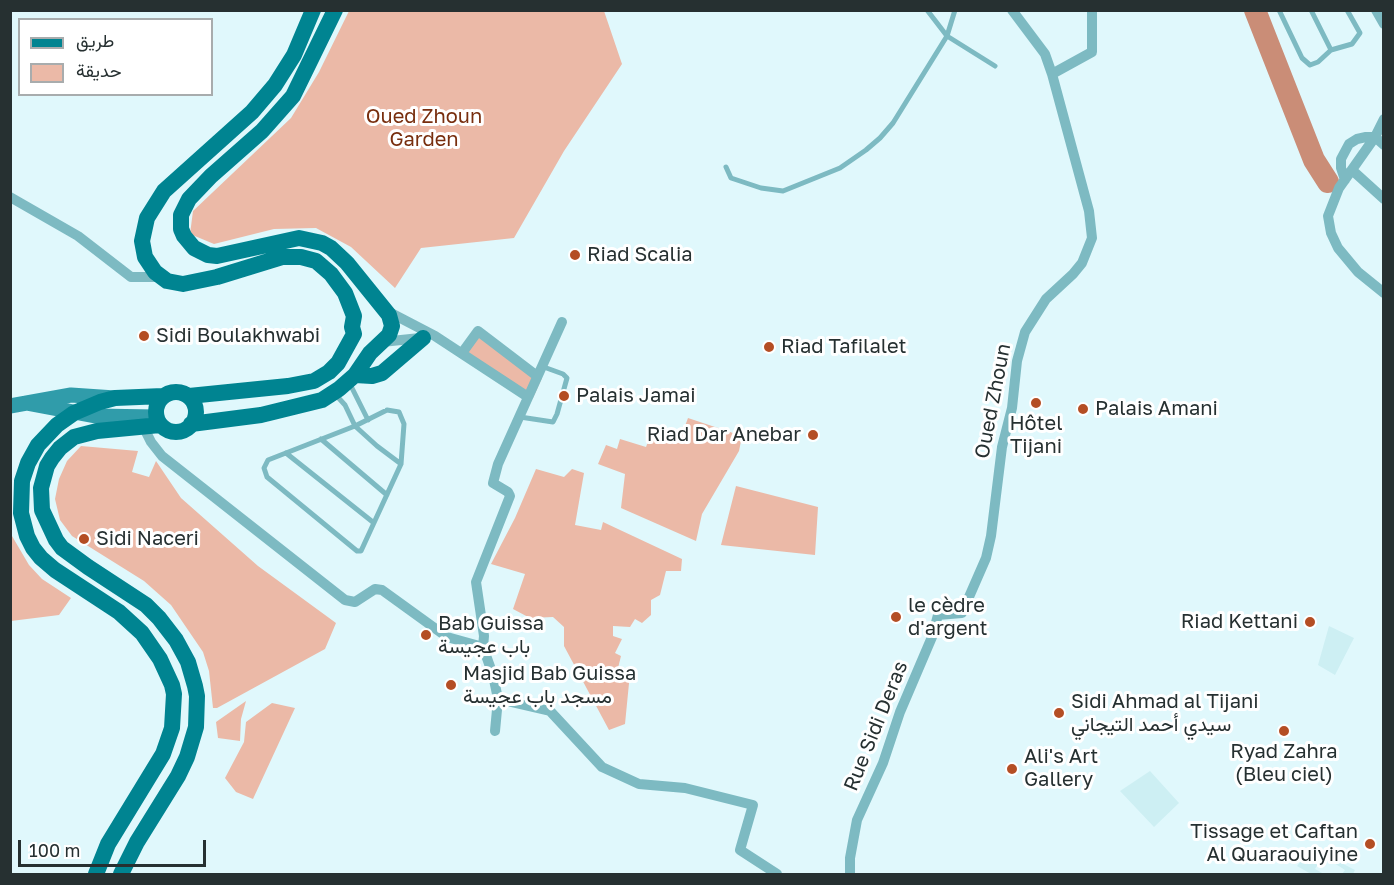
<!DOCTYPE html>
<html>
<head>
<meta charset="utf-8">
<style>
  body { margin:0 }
  #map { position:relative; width:1394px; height:885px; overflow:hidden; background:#e0f8fc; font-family:"Golos Text",Vazirmatn,sans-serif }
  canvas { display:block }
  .frame { position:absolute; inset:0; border:12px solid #263031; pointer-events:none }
  .legend { position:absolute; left:18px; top:18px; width:195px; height:78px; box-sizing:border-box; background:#fff; border:2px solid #a8acad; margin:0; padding:8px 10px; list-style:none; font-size:18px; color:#263031 }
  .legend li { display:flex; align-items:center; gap:12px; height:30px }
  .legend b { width:30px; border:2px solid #a8acad }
  .scale { position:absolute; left:18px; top:840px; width:188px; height:27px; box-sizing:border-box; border:3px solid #263031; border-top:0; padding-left:8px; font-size:18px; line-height:21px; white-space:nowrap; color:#263031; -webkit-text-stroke:4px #fff; paint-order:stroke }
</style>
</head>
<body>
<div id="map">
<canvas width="1394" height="885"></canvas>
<div class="frame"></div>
<ul class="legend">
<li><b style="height:8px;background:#008491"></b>طريق</li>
<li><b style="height:16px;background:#ebb9a7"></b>حديقة</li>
</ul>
<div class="scale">100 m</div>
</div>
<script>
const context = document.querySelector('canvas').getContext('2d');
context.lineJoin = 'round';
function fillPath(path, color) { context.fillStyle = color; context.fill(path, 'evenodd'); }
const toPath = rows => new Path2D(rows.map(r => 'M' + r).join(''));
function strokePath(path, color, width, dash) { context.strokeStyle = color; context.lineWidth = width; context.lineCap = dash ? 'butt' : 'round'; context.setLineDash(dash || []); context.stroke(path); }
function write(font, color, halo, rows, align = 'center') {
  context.font = font + ' "Golos Text",Vazirmatn,sans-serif'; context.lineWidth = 6; context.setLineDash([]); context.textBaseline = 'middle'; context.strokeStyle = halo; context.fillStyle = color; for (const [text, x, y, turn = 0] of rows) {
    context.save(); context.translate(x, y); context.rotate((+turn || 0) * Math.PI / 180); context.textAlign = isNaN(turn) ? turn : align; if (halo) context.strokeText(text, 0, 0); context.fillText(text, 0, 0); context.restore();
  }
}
fillPath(toPath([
  [1329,626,1354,638,1335,675,1318,665],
  [1150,771,1179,803,1154,827,1120,791],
  [1312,848,1355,870,1353,874,1342,874,1345,870,1323,856,1315,869,1324,874,1311,874,1297,866]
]), '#cdeff3');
fillPath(toPath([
  [349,11,604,11,622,64,564,151,514,238,421,248,395,288,351,247,316,228,274,229,214,244,190,234,193,211,291,118,319,72],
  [479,331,542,378,533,398,464,352],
  [688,418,742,436,739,451,702,514,696,541,621,508,625,474,598,464,606,445,617,449,620,439,646,447,651,434,679,442],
  [81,446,138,451,132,472,149,477,156,461,181,498,258,566,336,623,325,649,217,708,213,708,209,671,203,652,171,605,144,581,72,536,60,520,55,499,59,479,67,461],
  [536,469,564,477,572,469,584,473,575,525,601,530,603,522,682,559,681,571,666,571,660,595,651,600,651,615,642,623,635,619,630,627,613,626,613,636,622,639,615,653,621,656,618,668,630,673,625,724,609,730,564,646,564,627,553,617,530,618,513,609,525,574,491,564,515,518],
  [736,486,818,507,815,555,721,545],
  [10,528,12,536,29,565,42,579,71,598,59,615,11,621],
  [246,701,241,719,240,741,218,738,216,722],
  [272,703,295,708,253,799,236,792,225,778,244,742,246,722]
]), '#ebb9a7');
strokePath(toPath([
  [1255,10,1314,160,1328,182]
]), '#ca8d77', 22);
strokePath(toPath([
  [927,10,947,36,995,66],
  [1279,10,1302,58,1310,65,1318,62,1331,50],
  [1311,10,1331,50,1352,44,1360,33,1347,10],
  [726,167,731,178,761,188,783,191,840,168,866,150,880,138,893,123,947,36,955,10],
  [350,384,368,420],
  [335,394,345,405,355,426,377,446,401,464],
  [387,410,399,412,404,424,401,464,361,551,357,551,267,477,264,468,268,460,355,426,387,410],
  [520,417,553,422,557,414,567,378,563,374,541,366],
  [321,439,387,495],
  [286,453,374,523]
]), '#7dbac2', 5);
strokePath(toPath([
  [1012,10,1045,54,1052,74],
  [1376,10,1384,24],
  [1384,119,1375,137,1339,188,1328,216,1331,233,1338,248,1358,272,1384,293],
  [1352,170,1384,199],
  [1345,180,1341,168,1341,159,1349,144,1357,139,1366,137,1375,137,1384,145],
  [10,197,78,236,131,277,160,277],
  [387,311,435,336,528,397],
  [382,342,420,338],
  [462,353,478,331,537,376],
  [143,426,151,442,162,456,345,600,355,602,375,589,382,590,447,637,483,647],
  [498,699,550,711,602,767,639,784,685,788,753,805,740,850,777,874],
  [495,731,498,699,493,675,483,647,484,636,476,582,510,496,508,492,493,483,498,464,562,322],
  [850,874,850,858,857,820,883,763,900,712,932,637,938,615,962,613,986,558,991,536,1002,447,1012,408,1017,361,1025,332,1046,299,1073,274,1082,263,1092,238,1089,211,1052,74,1092,52,1092,10]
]), '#7dbac2', 10);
strokePath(toPath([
  [26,403,95,416,156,417],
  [10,406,71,395,115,398]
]), '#309caa', 15);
strokePath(toPath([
  [355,375,372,376,382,373,423,338],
  '156 412a20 20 0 1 1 40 0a20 20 0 1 1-40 0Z',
  [189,396,288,386,314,381,329,372,338,363,354,334,352,327,354,316,345,293,331,274,316,261,301,257,282,257,217,277,183,284,167,281,155,272,145,257,142,241,147,218,164,191,252,112,275,85,294,55,313,10],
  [191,424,261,415,322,400,339,389,355,375,370,353,389,335,392,326,389,315,347,263,331,248,322,243,299,238,217,256,208,255,194,248,184,236,181,229,181,215,189,199,211,176,262,131,293,96,335,10],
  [96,874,108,844,163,754,172,728,174,694,172,685,160,659,142,633,119,612,55,570,41,558,33,548,27,536,21,513,22,481,28,463,38,445,57,425,74,413,100,402,115,398,163,396],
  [121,874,137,842,178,776,187,757,196,727,197,696,195,686,188,662,176,640,159,618,146,605,88,567,62,548,56,540,42,510,41,488,47,466,52,458,60,448,74,437,97,431,160,425]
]), '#008491', 16);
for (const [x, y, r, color] of [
  [575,255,6,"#b44e24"],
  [144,336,6,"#b44e24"],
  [769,347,6,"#b44e24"],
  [564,396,6,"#b44e24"],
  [1036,403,6,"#b44e24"],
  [1083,409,6,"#b44e24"],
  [813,435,6,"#b44e24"],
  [84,539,6,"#b44e24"],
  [896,617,6,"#b44e24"],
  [1310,622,6,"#b44e24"],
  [426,635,6,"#b44e24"],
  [451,685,6,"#b44e24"],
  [1059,713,6,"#b44e24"],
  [1284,731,6,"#b44e24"],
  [1012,769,6,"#b44e24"],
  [1370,844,6,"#b44e24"]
]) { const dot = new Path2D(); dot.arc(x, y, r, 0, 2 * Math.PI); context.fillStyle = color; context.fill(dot); strokePath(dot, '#fff', 2); }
write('20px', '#782e0e', '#fff', [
  ["Oued Zhoun",424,117],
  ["Garden",424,140]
]);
write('20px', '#263031', '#fff', [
  ["Riad Scalia",587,255],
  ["Sidi Boulakhwabi",156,336],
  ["Riad Tafilalet",781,347],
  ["Palais Jamai",576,396],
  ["Palais Amani",1095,409],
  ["Hôtel",1036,424,"center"],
  ["Tijani",1036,447,"center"],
  ["Riad Dar Anebar",801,435,"right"],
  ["Sidi Naceri",96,539],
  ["le cèdre",908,606],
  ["d'argent",908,629],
  ["Riad Kettani",1298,622,"right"],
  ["Bab Guissa",438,624],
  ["باب عجيسة",438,647],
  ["Masjid Bab Guissa",463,674],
  ["مسجد باب عجيسة",463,697],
  ["Sidi Ahmad al Tijani",1071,702],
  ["سيدي أحمد التيجاني",1071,725],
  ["Ryad Zahra",1284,752,"center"],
  ["(Bleu ciel)",1284,775,"center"],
  ["Ali's Art",1024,757],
  ["Gallery",1024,780],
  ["Tissage et Caftan",1358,832,"right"],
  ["Al Quaraouiyine",1358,855,"right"]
], 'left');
write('20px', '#263031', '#fff', [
  ["Oued Zhoun",993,401,-79],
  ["Rue Sidi Deras",876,726,-68]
]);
</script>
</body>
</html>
